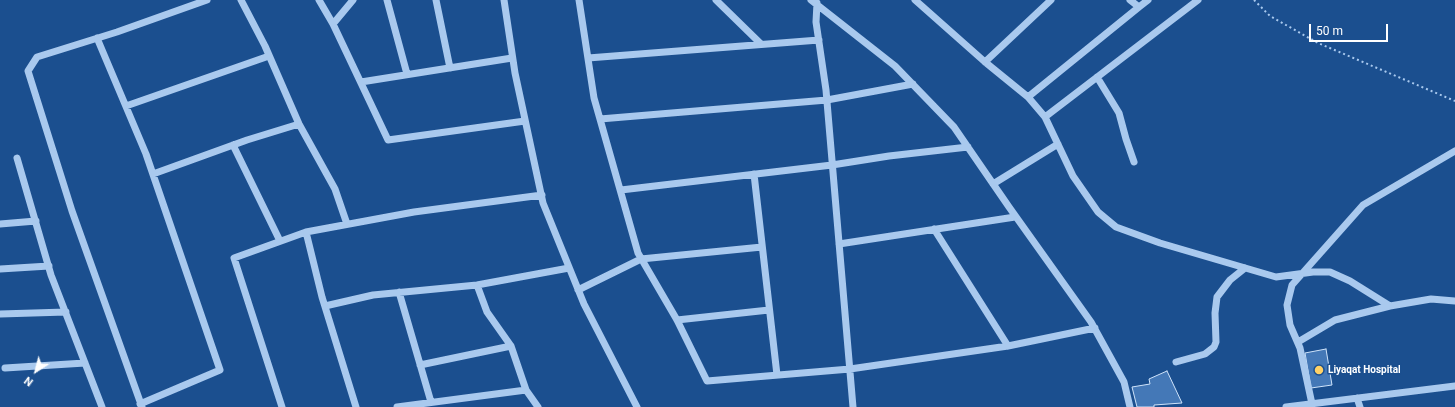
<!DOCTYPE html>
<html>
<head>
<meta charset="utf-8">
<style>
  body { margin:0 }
  #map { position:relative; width:1455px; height:407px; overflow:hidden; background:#1b4f8f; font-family:Roboto,sans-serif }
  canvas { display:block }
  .north { position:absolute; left:16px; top:351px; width:40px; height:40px; -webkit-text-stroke:3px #1b4f8f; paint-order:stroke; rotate:216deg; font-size:11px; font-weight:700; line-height:16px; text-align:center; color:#fff }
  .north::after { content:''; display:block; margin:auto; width:14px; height:18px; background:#fff; clip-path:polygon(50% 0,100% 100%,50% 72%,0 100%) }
  .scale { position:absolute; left:1309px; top:24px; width:79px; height:18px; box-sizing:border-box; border:2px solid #fff; border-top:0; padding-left:5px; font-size:12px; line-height:14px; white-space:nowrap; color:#fff; -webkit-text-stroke:3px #1b4f8f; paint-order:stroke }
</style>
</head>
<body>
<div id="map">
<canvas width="1455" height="407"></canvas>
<div class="north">N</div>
<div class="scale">50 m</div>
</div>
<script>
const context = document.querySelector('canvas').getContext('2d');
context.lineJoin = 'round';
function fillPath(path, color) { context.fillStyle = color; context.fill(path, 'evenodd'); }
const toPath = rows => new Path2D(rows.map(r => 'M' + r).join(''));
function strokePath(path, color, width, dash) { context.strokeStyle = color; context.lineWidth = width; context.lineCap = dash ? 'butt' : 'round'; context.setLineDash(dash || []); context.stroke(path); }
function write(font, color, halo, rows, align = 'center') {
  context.font = font + ' Roboto,sans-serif'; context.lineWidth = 3; context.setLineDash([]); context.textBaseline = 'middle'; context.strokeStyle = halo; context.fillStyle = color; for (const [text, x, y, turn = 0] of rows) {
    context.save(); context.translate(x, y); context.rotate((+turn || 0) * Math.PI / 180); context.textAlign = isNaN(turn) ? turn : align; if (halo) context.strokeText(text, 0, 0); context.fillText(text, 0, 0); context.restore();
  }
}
const building = toPath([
  [1326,349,1332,385,1311,388,1305,353,1326,349],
  [1167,371,1182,403,1154,405,1154,407,1137,407,1132,387,1150,384,1149,379,1167,371]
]);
fillPath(building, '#4478b7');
strokePath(building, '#cfe3fa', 1);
strokePath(toPath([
  [1254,0,1270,16,1318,43,1455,101]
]), '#a9c9ee', 2, [2, 3]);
strokePath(toPath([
  [241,0,265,46,299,124,335,189,347,224],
  [319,0,333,24,388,140,525,121],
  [387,0,407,74],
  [436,0,450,68],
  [504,0,515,73,543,203,584,304,637,407],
  [579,0,594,98,638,253,677,320,707,381,850,369,1008,346,1095,328],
  [716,0,761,44],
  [811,0,895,66,954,127,1009,207,1091,322,1124,382,1130,407],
  [915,0,985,62,1028,97,1139,7,1130,0],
  [817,3,816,22,826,90,853,407],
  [1139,7,1148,0],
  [333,24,353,0],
  [97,38,146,154,220,370,140,404],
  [588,58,819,40],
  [985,62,1051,0],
  [1097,77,1119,113,1126,139,1134,162],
  [361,82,512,58],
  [1028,97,1045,117,1073,176,1098,212,1116,227,1160,243,1276,277,1313,272,1330,272,1350,281,1390,306,1431,299,1455,301],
  [126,106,269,56],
  [1045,117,1198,0],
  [600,119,827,100,913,84],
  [233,145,280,241],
  [17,158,51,275,102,407],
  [153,174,247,140,299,124],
  [754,174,777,375],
  [993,184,1058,144],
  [621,190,832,165,889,156,968,147],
  [0,224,36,221],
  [934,229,1008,346],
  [306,232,322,297,356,407],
  [839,244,1015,217],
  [0,269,49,266],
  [477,285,487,312,511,346,526,390,538,407],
  [578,290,641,259,762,247],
  [399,292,431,402],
  [325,306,373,295,477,285,569,268],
  [0,314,66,312],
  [677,320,769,310],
  [1298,342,1335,320,1390,306],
  [1176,362,1205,354,1214,347,1216,342,1215,313,1217,297,1230,280,1245,268],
  [420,365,511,346],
  [5,368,85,363],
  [1357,398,1360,407],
  [1312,404,1300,348,1290,325,1287,305,1292,285,1363,205,1455,151],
  [142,407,72,211,28,71,37,57,117,32,207,0],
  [282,407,234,258,306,232,414,212,542,195],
  [397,407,526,390],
  [1286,407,1455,386]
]), '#a9c9ee', 7);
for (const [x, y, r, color] of [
  [1319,370,5,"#ffd166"]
]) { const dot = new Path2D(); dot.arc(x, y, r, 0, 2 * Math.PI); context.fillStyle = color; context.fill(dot); strokePath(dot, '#1b4f8f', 1.5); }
write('bold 10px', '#fff', '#1b4f8f', [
  ["Liyaqat Hospital",1328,370]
], 'left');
</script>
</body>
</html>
